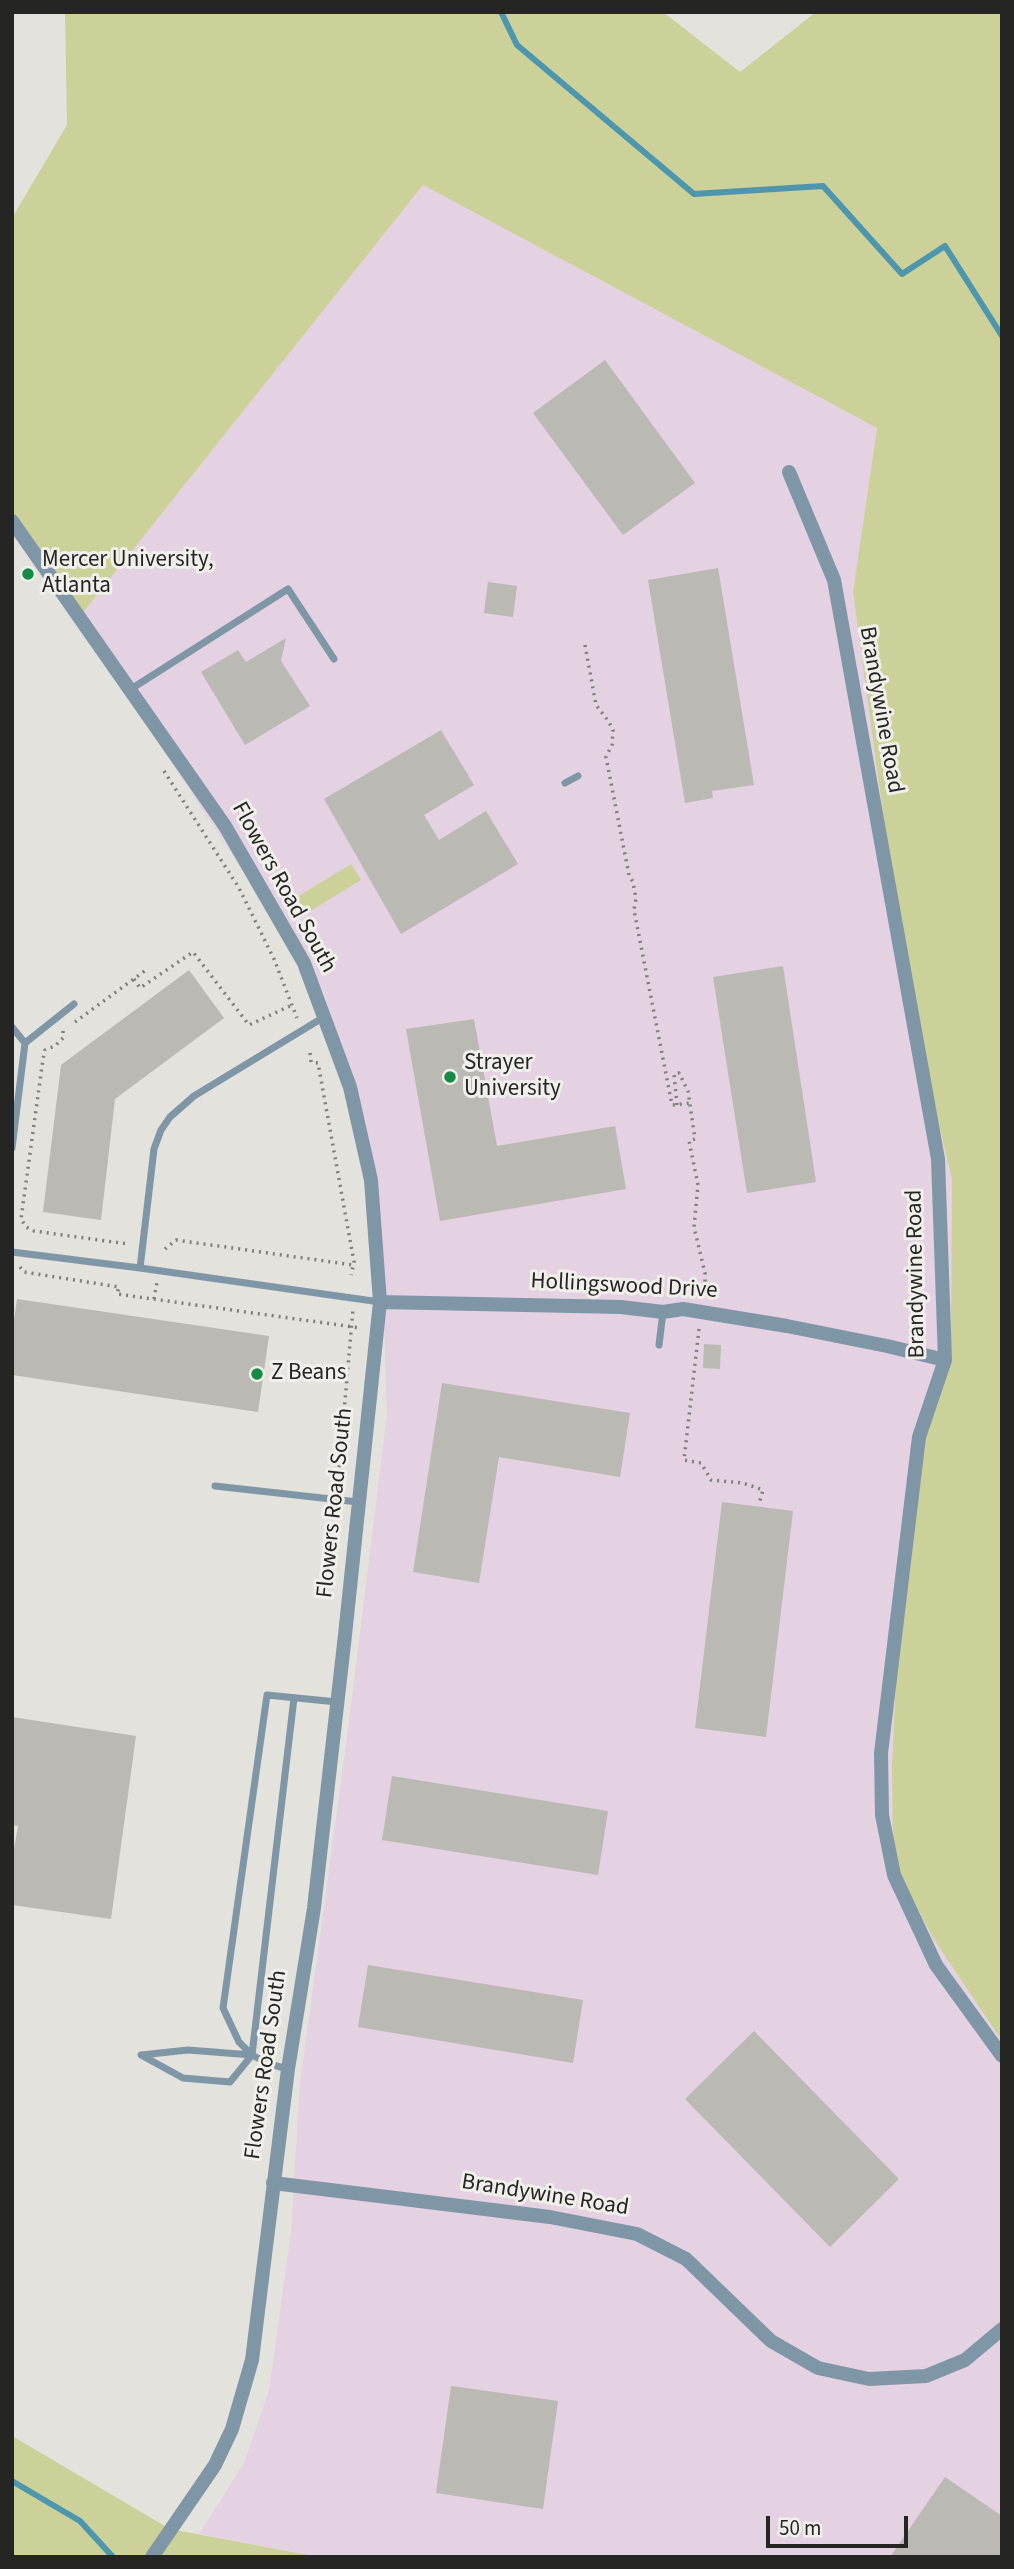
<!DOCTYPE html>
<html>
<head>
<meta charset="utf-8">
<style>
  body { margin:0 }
  #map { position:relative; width:1014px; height:2569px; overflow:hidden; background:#e3e2dc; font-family:"Source Sans 3",sans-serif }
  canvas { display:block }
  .frame { position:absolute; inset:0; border:14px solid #252523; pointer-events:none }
  .scale { position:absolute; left:766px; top:2516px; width:142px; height:32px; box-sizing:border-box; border:4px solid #252523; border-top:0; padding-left:9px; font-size:21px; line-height:24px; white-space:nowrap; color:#252523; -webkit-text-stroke:5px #f0efea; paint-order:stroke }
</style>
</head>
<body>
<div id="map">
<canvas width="1014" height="2569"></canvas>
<div class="frame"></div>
<div class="scale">50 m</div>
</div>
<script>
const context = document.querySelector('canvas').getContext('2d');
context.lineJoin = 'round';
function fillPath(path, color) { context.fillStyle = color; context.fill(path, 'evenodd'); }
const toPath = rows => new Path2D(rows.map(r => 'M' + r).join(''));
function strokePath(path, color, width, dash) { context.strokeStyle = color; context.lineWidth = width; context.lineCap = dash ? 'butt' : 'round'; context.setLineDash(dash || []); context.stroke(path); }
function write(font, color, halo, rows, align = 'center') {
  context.font = font + ' "Source Sans 3",sans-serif'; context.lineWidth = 6; context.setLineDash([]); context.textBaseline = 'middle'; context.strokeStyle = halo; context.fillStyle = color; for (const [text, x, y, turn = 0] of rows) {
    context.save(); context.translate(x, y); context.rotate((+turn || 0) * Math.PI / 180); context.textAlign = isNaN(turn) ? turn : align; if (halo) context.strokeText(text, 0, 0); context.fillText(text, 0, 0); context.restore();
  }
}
fillPath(toPath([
  [423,185,877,428,853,592,907,992,952,1179,951,1323,923,1435,898,1631,892,1766,893,1864,935,1941,1002,2041,1002,2557,320,2557,199,2534,244,2463,269,2391,291,2232,300,2083,347,1737,387,1415,381,1233,326,996,77,620]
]), '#e4d1e1');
fillPath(toPath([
  [65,12,663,12,740,72,816,12,1002,12,1002,2041,935,1941,893,1864,892,1766,898,1631,923,1435,951,1323,952,1179,907,992,853,592,877,428,423,185,77,620,12,528,12,218,67,125],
  [351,864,361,880,304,915,294,899],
  [12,2436,170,2529,319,2557,12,2557]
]), '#ccd099');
strokePath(toPath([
  [501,12,517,45,694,194,823,186,902,274,945,246,1002,336],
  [12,2481,80,2521,113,2557]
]), '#4e96ad', 6);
fillPath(toPath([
  [605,360,695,483,623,535,533,413],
  [718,568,754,785,712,791,713,798,685,803,648,580],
  [488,582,517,586,513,617,484,613],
  [286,638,281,661,310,706,245,745,201,672,238,650,246,662],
  [441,730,474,785,424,815,439,840,486,811,518,864,401,934,324,799],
  [783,966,816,1182,747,1193,713,977],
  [189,970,224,1018,115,1099,101,1220,43,1212,61,1065],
  [474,1019,497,1146,615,1126,626,1189,440,1221,406,1029],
  [17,1299,269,1336,258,1412,12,1375,12,1334],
  [704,1344,721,1345,720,1369,703,1368],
  [442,1383,630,1413,620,1477,499,1457,479,1583,413,1572],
  [722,1502,793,1511,766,1737,695,1728],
  [12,1717,136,1736,111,1919,12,1905,12,1860,18,1826,12,1825],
  [392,1776,608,1811,598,1875,382,1840],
  [368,1965,583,2000,573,2063,358,2027],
  [754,2031,899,2179,830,2247,685,2099],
  [451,2386,558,2401,543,2509,436,2493],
  [945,2477,1002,2516,1002,2557,890,2557]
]), '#bab9b3');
strokePath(toPath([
  [585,645,596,705,609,722,613,730,612,745,606,757,629,875,633,882,636,899,634,910,672,1105,690,1103],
  [164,771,239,888,274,959,297,1018],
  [134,979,140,988,193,952,249,1025,292,1005],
  [75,1022,146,970],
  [63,1031,63,1038,55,1046,45,1050,43,1059,21,1219,26,1227,34,1231,128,1244],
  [310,1053,311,1062,318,1063,354,1262,351,1275],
  [677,1105,674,1074,679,1073,688,1091,695,1139,689,1141,698,1185,694,1227,705,1273,705,1295],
  [165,1249,176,1240,353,1265],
  [20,1267,24,1272,119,1287,117,1294,361,1328],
  [154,1299,157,1282],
  [699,1329,684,1460,701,1463,711,1480,743,1483,763,1490,759,1504],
  [338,1481,353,1309]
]), '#7f7e7a', 3.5, [2, 5]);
strokePath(toPath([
  [131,689,288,589,334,659],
  [565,783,578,776],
  [12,1027,25,1043,12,1148],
  [25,1043,74,1004],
  [12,1252,140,1268,154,1149,161,1130,170,1117,194,1096,324,1017],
  [140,1268,380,1302],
  [659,1345,663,1312],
  [215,1486,358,1502],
  [252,2055,188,2050,141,2055,183,2078,230,2082,252,2055,294,1698],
  [288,2069,269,2064,252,2055,239,2042,223,2008,267,1695,337,1702]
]), '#7f96a7', 7);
strokePath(toPath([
  [789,472,834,580,938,1159,945,1360,919,1437,881,1753,882,1815,894,1875,936,1965,1002,2056],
  [12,521,225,826,304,963,350,1087,371,1180,380,1302,345,1635,314,1908,288,2069,252,2360,232,2429,215,2465,152,2557],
  [380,1302,621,1307,663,1312,683,1309,787,1326,887,1346,945,1360],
  [273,2183,550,2217,637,2234,686,2259,771,2341,818,2368,869,2379,926,2376,965,2360,1002,2329]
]), '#7f96a7', 14);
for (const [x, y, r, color] of [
  [28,574,7,"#168b45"],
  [450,1077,7,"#168b45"],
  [257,1374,7,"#168b45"]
]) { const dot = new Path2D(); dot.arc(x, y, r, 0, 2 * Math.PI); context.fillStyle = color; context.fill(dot); strokePath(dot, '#f0efea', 2.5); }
write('23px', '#252523', '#f0efea', [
  ["Mercer University,",42,561],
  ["Atlanta",42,587],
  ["Strayer",464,1064],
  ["University",464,1090],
  ["Z Beans",271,1374]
], 'left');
write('23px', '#252523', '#f0efea', [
  ["Brandywine Road",880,710,80],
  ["Flowers Road South",283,888,61],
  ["Brandywine Road",917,1274,-91],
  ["Hollingswood Drive",624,1287,3],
  ["Flowers Road South",336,1503,-84],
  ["Flowers Road South",267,2065,-82],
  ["Brandywine Road",545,2196,9]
]);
</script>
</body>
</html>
